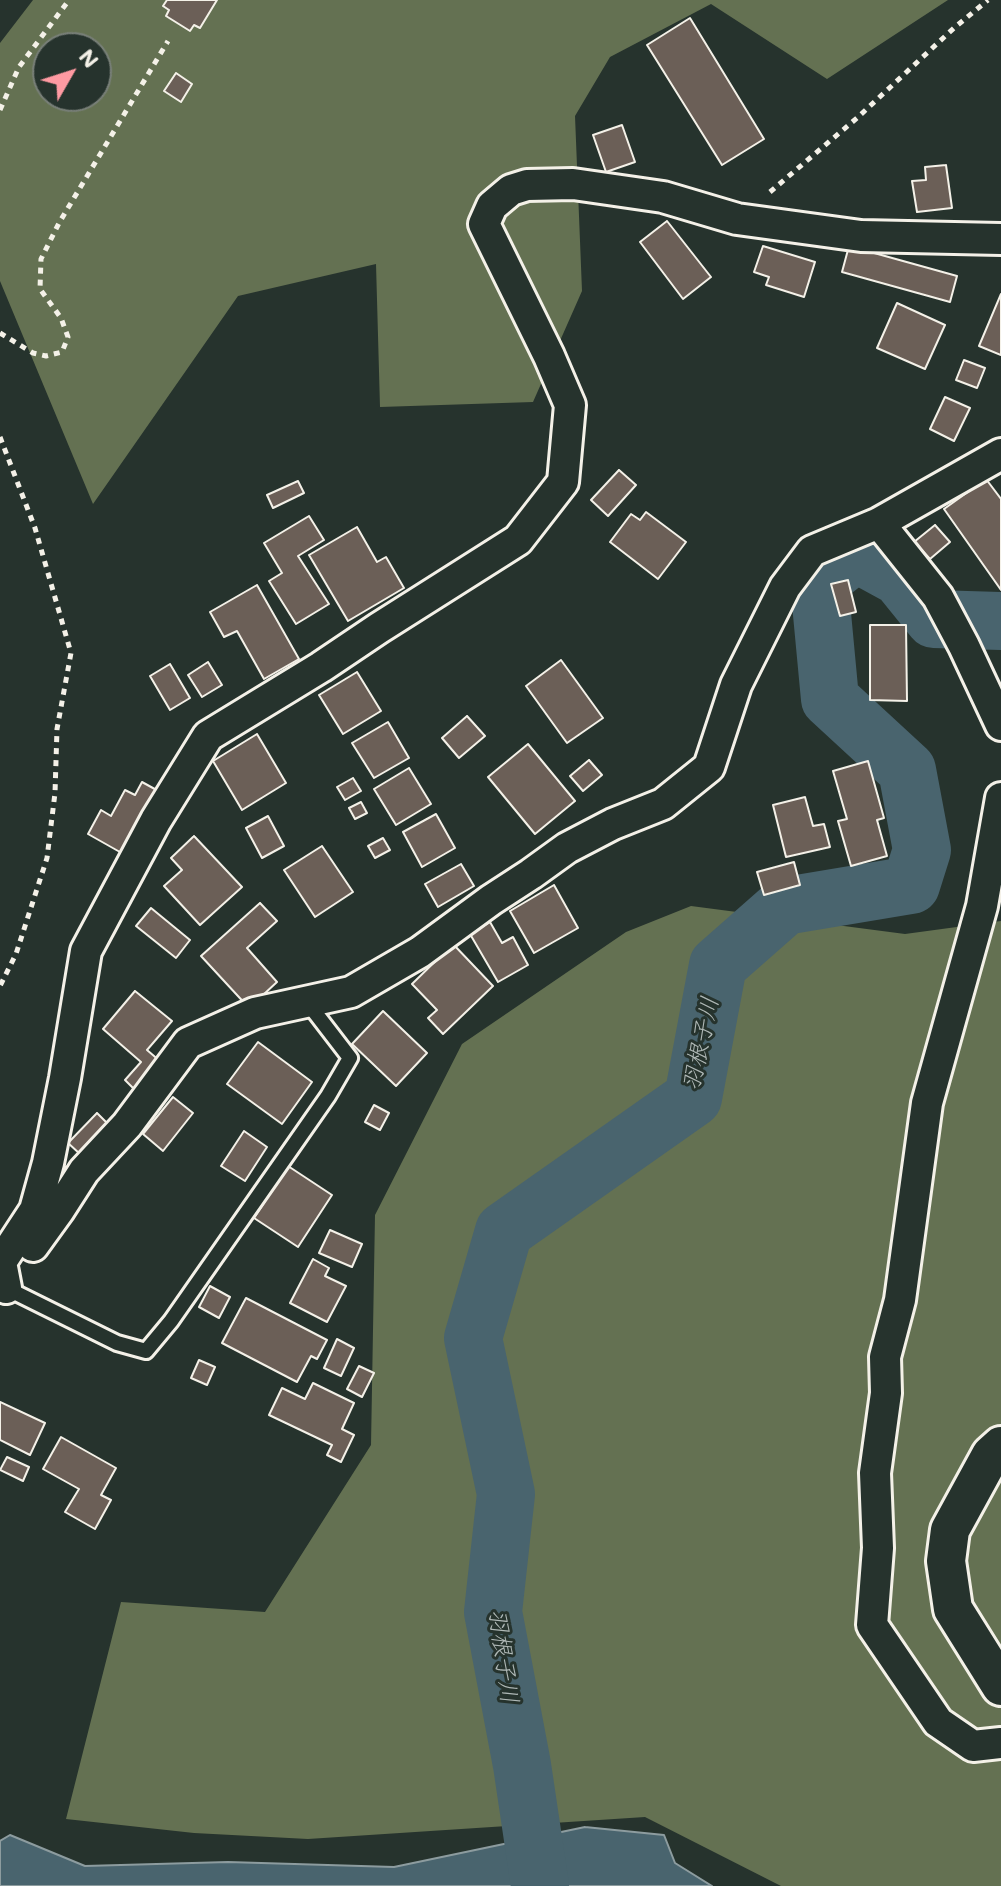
<!DOCTYPE html>
<html>
<head>
<meta charset="utf-8">
<style>
  body { margin:0 }
  #map { position:relative; width:1001px; height:1886px; overflow:hidden; background:#26332d; font-family:Mali,sans-serif }
  canvas { display:block }
  .north { position:absolute; left:32px; top:32px; width:80px; height:80px; box-sizing:border-box; background:#26332d; border:2px solid #787f78; border-radius:50%; rotate:51deg; font-size:22px; font-weight:700; line-height:32px; text-align:center; color:#f4f1e8 }
  .north::after { content:''; display:block; margin:auto; width:28px; height:36px; background:#ff9aa2; clip-path:polygon(50% 0,100% 100%,50% 72%,0 100%) }
</style>
</head>
<body>
<div id="map">
<canvas width="1001" height="1886"></canvas>
<div class="north">N</div>
</div>
<script>
const context = document.querySelector('canvas').getContext('2d');
context.lineJoin = 'round';
function fillPath(path, color) { context.fillStyle = color; context.fill(path, 'evenodd'); }
const toPath = rows => new Path2D(rows.map(r => 'M' + r).join(''));
function strokePath(path, color, width, dash) { context.strokeStyle = color; context.lineWidth = width; context.lineCap = dash ? 'butt' : 'round'; context.setLineDash(dash || []); context.stroke(path); }
function write(font, color, halo, rows, align = 'center') {
  context.font = font + ' Mali,"Klee One",sans-serif'; context.lineWidth = 6; context.setLineDash([]); context.textBaseline = 'middle'; context.strokeStyle = halo; context.fillStyle = color; for (const [text, x, y, turn = 0] of rows) {
    context.save(); context.translate(x, y); context.rotate((+turn || 0) * Math.PI / 180); context.textAlign = isNaN(turn) ? turn : align; if (halo) context.strokeText(text, 0, 0); context.fillText(text, 0, 0); context.restore();
  }
}
fillPath(toPath([
  [33,0,948,0,827,79,711,4,610,57,575,116,582,291,533,402,380,407,376,264,238,296,93,504,0,281,0,43],
  [48,48,96,48,96,96,48,96],
  [691,906,905,934,1001,921,1001,1886,781,1886,645,1817,308,1839,194,1833,66,1819,121,1602,265,1612,371,1445,375,1215,462,1044,626,932]
]), '#647152');
const water = toPath([
  [585,1827,664,1835,675,1863,712,1886,0,1886,0,1841,10,1835,85,1866,228,1862,394,1867,585,1827]
]);
fillPath(water, '#49646e');
strokePath(water, '#8d9c9f', 2);
strokePath(toPath([
  [540,1886,522,1765,493,1612,506,1494,473,1338,504,1231,693,1098,718,965,785,906,911,885,922,850,907,770,830,699,819,582,856,553,900,577,934,619,1001,621]
]), '#49646e', 58);
const building = toPath([
  [167,0,217,0,200,28,194,25,190,31,166,16,169,10,163,6,167,0],
  [690,18,764,139,722,165,647,45,690,18],
  [176,73,192,84,181,102,164,91,176,73],
  [622,125,635,162,606,172,593,135,622,125],
  [946,165,952,208,917,212,912,181,926,180,925,167,946,165],
  [667,221,711,277,683,299,640,242,667,221],
  [763,246,815,262,804,297,766,285,769,277,754,272,763,246],
  [849,246,957,276,950,302,842,272,849,246],
  [1001,294,1001,355,979,346,1001,294],
  [897,303,945,325,925,369,877,348,897,303],
  [964,360,985,368,977,388,956,380,964,360],
  [945,397,970,408,954,441,930,429,945,397],
  [619,470,636,485,608,516,591,500,619,470],
  [986,479,1001,499,1001,590,944,509,986,479],
  [298,481,304,493,273,508,267,495,298,481],
  [646,512,686,542,658,579,610,542,631,514,640,520,646,512],
  [309,516,324,540,298,556,329,604,296,624,269,581,282,573,264,543,309,516],
  [935,525,950,542,930,559,914,542,935,525],
  [357,527,377,562,386,557,404,588,348,621,309,555,357,527],
  [848,580,856,612,840,616,831,584,848,580],
  [257,585,299,659,264,679,237,631,224,637,210,612,257,585],
  [870,625,906,625,907,701,870,700,870,625],
  [561,660,603,718,567,743,526,686,561,660],
  [208,662,222,685,202,697,188,675,208,662],
  [170,664,190,698,170,710,150,676,170,664],
  [357,672,381,711,343,734,319,695,357,672],
  [467,716,485,736,459,758,442,738,467,716],
  [388,722,409,758,374,778,352,743,388,722],
  [257,734,286,783,242,810,213,761,257,734],
  [528,744,575,801,535,834,488,777,528,744],
  [589,760,602,775,583,791,570,776,589,760],
  [868,761,884,818,877,820,887,856,851,866,838,821,847,819,833,771,868,761],
  [409,768,431,804,396,825,374,789,409,768],
  [353,778,361,791,345,800,337,787,353,778],
  [142,782,162,793,127,856,88,834,101,810,111,816,125,790,135,795,142,782],
  [805,797,813,826,824,824,830,847,786,857,773,805,805,797],
  [361,802,367,813,355,819,349,808,361,802],
  [436,814,455,848,422,867,403,832,436,814],
  [268,816,284,846,262,858,246,828,268,816],
  [194,836,242,887,200,925,164,886,182,870,171,858,194,836],
  [383,838,390,850,375,858,368,846,383,838],
  [322,846,353,892,315,917,284,870,322,846],
  [794,862,800,885,764,895,757,872,794,862],
  [461,864,474,886,438,907,425,884,461,864],
  [554,885,578,928,534,953,510,911,554,885],
  [260,903,277,921,247,948,277,982,249,1008,201,956,260,903],
  [151,908,190,940,176,958,136,926,151,908],
  [490,922,502,943,513,937,528,965,498,982,470,934,490,922],
  [453,944,493,986,443,1034,428,1018,437,1010,412,984,453,944],
  [135,991,172,1021,147,1050,161,1062,136,1091,125,1080,141,1062,103,1029,135,991],
  [383,1011,427,1053,396,1086,352,1044,383,1011],
  [258,1042,312,1082,282,1124,227,1084,258,1042],
  [173,1097,193,1113,163,1151,143,1134,173,1097],
  [374,1105,389,1113,380,1130,365,1122,374,1105],
  [97,1113,108,1124,80,1154,68,1143,97,1113],
  [244,1131,267,1147,245,1181,221,1166,244,1131],
  [288,1166,332,1195,298,1247,254,1218,288,1166],
  [330,1230,362,1244,352,1267,319,1253,330,1230],
  [313,1259,329,1268,325,1276,346,1286,327,1322,290,1303,313,1259],
  [210,1286,230,1297,219,1318,199,1307,210,1286],
  [246,1298,327,1340,317,1359,311,1356,297,1382,222,1343,246,1298],
  [337,1339,354,1348,341,1376,324,1368,337,1339],
  [199,1360,215,1367,207,1385,191,1378,199,1360],
  [359,1366,374,1373,362,1397,347,1389,359,1366],
  [313,1383,354,1403,342,1429,354,1435,341,1462,327,1455,332,1445,269,1415,282,1388,305,1399,313,1383],
  [0,1402,45,1423,30,1455,0,1440,0,1402],
  [61,1437,116,1468,101,1495,111,1500,95,1529,65,1512,79,1489,43,1469,61,1437],
  [7,1457,29,1467,23,1481,0,1470,7,1457]
]);
fillPath(building, '#6b5f57');
strokePath(building, '#f4f1e8', 2);
const service = toPath([
  [6,1288,117,1343,146,1351,171,1321,328,1096,350,1058,307,1002]
]);
const minor = toPath([
  [879,523,938,597,964,646,1001,725],
  [1001,798,982,906,927,1103,900,1300,885,1357,886,1393,875,1473,878,1548,872,1625,938,1722,973,1746,1001,1743],
  [33,1246,59,1210,84,1171,127,1125,188,1043,255,1013,351,992,420,952,491,900,531,874,567,848,613,824,663,804,709,767,736,685,785,587,812,551,879,523,1001,454],
  [6,1288,1,1262,35,1210,48,1163,65,1078,86,951,156,820,208,736,321,667,379,628,518,540,563,482,570,405,549,356,484,224,492,206,511,190,527,185,573,184,663,197,737,219,861,236,1001,239]
]);
const tertiary = toPath([
  [1001,1446,991,1455,950,1530,946,1561,953,1609,1001,1686]
]);
strokePath(service, '#f4f1e8', 20);
strokePath(minor, '#f4f1e8', 36);
strokePath(tertiary, '#f4f1e8', 44);
strokePath(toPath([
  [0,110,19,67,69,0],
  [770,192,857,118,954,28,988,0],
  [0,333,33,353,46,356,62,352,68,337,61,318,40,289,41,259,59,223,168,41],
  [0,437,35,528,71,653,57,729,55,793,47,858,16,954,0,986]
]), '#f4f1e8', 5, [6, 6]);
strokePath(service, '#26332d', 14);
strokePath(minor, '#26332d', 30);
strokePath(tertiary, '#26332d', 38);
write('italic 24px', '#b0b9b7', '#26332d', [
  ["羽根子川",701,1044,-78],
  ["羽根子川",503,1656,82]
]);
</script>
</body>
</html>
